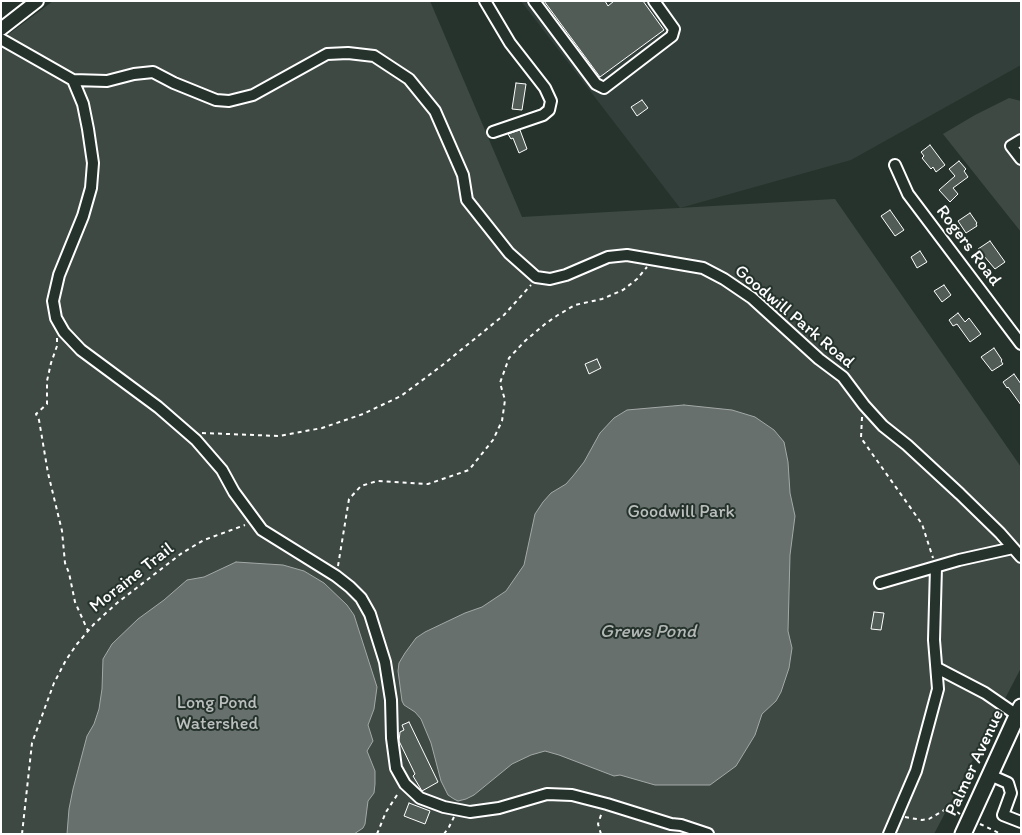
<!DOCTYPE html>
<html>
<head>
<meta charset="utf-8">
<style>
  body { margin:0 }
  #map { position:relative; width:1022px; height:835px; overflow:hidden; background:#26332d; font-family:Itim,sans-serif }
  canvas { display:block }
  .frame { position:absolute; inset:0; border:2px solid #fff; pointer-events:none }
</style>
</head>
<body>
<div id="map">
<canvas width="1022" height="835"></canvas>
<div class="frame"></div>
</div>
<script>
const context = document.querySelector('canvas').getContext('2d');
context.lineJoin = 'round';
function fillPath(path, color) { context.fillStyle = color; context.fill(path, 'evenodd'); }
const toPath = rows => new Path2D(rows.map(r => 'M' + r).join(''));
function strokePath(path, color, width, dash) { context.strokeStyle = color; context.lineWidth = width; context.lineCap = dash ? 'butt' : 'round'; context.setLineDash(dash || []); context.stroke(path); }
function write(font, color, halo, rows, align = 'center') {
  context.font = font + ' Itim,sans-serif'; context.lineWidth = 4; context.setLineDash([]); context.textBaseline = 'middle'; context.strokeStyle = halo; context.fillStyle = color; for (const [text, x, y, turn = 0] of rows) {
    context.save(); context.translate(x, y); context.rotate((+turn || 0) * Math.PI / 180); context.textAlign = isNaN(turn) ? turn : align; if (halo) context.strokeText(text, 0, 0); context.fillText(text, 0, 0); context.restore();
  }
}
fillPath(toPath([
  [521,1,1021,1,1021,65,851,160,680,208]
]), '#333f3a');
fillPath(toPath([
  [53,1,430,1,522,217,835,199,1021,467,1021,668,934,834,1,834,1,40],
  [1009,98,1021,101,1021,232,943,134,975,115]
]), '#3e4944');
const water = toPath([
  [684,405,732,410,755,417,774,430,784,442,788,462,790,493,795,516,790,555,788,631,792,648,789,668,781,692,776,701,762,714,755,735,736,766,710,785,655,785,620,775,614,776,559,755,545,751,531,755,512,764,474,795,466,799,458,801,454,799,448,795,441,781,431,743,421,719,415,712,404,705,402,701,398,671,399,663,405,653,416,638,425,632,465,613,482,607,506,591,524,565,535,514,543,502,551,493,566,484,573,476,584,462,600,433,614,418,627,410,684,405],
  [236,562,283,565,304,571,324,583,347,605,354,615,377,687,374,709,368,725,373,741,367,751,375,771,375,784,374,793,368,801,365,824,363,828,354,834,67,834,69,809,73,789,87,736,94,724,99,709,102,689,103,659,112,644,138,619,164,600,187,580,204,577,236,562]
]);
fillPath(water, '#67706c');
strokePath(water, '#a4a9a7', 1);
const building = toPath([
  [544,1,605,1,608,6,614,1,643,1,664,30,600,77,544,1],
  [516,83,526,84,522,110,512,109,516,83],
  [642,100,648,108,637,116,631,107,642,100],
  [520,130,527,149,519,153,513,138,511,139,508,134,520,130],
  [930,145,945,165,936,172,933,167,931,169,922,158,924,156,921,152,930,145],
  [959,161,966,169,964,171,968,177,953,188,958,194,950,202,939,190,955,176,949,169,959,161],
  [890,210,904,230,895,236,881,216,890,210],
  [970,213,977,223,976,224,977,226,966,233,958,221,970,213],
  [990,241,1005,262,995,269,978,249,990,241],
  [920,251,927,262,917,268,911,257,920,251],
  [944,285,951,295,942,302,934,291,944,285],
  [958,313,965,322,969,318,981,334,970,342,957,324,953,326,949,320,958,313],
  [994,348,1002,360,1001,361,1003,364,992,371,981,357,994,348],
  [597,359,601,368,589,374,585,364,597,359],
  [1014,374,1021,384,1021,405,1008,387,1007,388,1003,382,1014,374],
  [874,612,884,613,881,630,871,629,874,612],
  [409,722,438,782,422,791,413,776,415,774,399,741,400,732,404,730,402,725,409,722],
  [409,803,430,811,425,824,404,816,409,803]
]);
fillPath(building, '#515c57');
strokePath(building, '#fff', 1);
const minor = toPath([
  [485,1,510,43,545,88,551,101,549,110,543,115,493,132],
  [534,1,596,84,604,88,672,36,674,29,654,1],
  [1,39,73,80,107,81,134,74,153,72,174,83,216,100,229,101,253,95,327,54,348,53,374,56,409,79,435,111,463,175,467,200,509,253,536,277,550,279,566,275,608,257,627,255,703,268,724,279,752,298,819,359,843,377,864,405,883,426,907,445,960,494,1000,533,1021,557],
  [73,80,83,104,88,129,93,163,91,188,83,216,59,275,53,301,56,318,64,332,81,350,158,407,196,440,222,470,234,492,262,530,336,576,350,587,361,598,370,614,385,662,391,700,392,738,396,768,405,784,420,798,444,807,470,812,499,808,547,794,572,795,607,804,671,824,681,825,708,834],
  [1021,140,1011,146,1021,159],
  [895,165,908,194,1021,344],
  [880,583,959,560,1013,548],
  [937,668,985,693,1017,715],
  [990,775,1008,783,1011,793,1003,815,1021,822],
  [889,834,916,771,938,689,934,640,936,567]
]);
const major = toPath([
  [1,29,37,1]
]);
const highway = toPath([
  [963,834,1021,707]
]);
strokePath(minor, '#fff', 14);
strokePath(major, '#fff', 16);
strokePath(highway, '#fff', 19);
strokePath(toPath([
  [57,338,57,346,51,363,47,381,47,404,36,414,39,420,48,473,62,531,65,563,69,573,75,602,88,631],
  [862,417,861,438,922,524,933,558],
  [202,433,279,436,322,428,363,414,401,396,440,367,504,315,531,285],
  [338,566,349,499,361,486,377,481,428,484,469,470,493,440,502,421,505,400,500,383,509,358,525,341,545,324,558,315,575,305,602,299,623,290,637,279,647,267],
  [905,817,922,820,929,819,946,809,952,809,960,814],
  [980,824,1001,834],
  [22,834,32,743,54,683,66,660,77,644,94,624,117,603,182,553,204,540,245,525],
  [377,834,386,812,399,792],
  [444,834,449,827,454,817],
  [601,834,598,824,602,812]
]), '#fff', 2, [4, 4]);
strokePath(minor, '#26332d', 10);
strokePath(major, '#26332d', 12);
strokePath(highway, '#26332d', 15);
write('18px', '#fff', '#26332d', [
  ["Rogers Road",968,246,53],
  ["Goodwill Park Road",794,317,40],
  ["Moraine Trail",132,578,-38],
  ["Palmer Avenue",975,763,-65]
]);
write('18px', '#bbbfbe', '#26332d', [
  ["Goodwill Park",681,512],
  ["Long Pond",217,703],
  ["Watershed",217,724]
]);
write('italic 19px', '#b3b8b6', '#26332d', [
  ["Grews Pond",648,632]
]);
</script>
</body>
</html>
